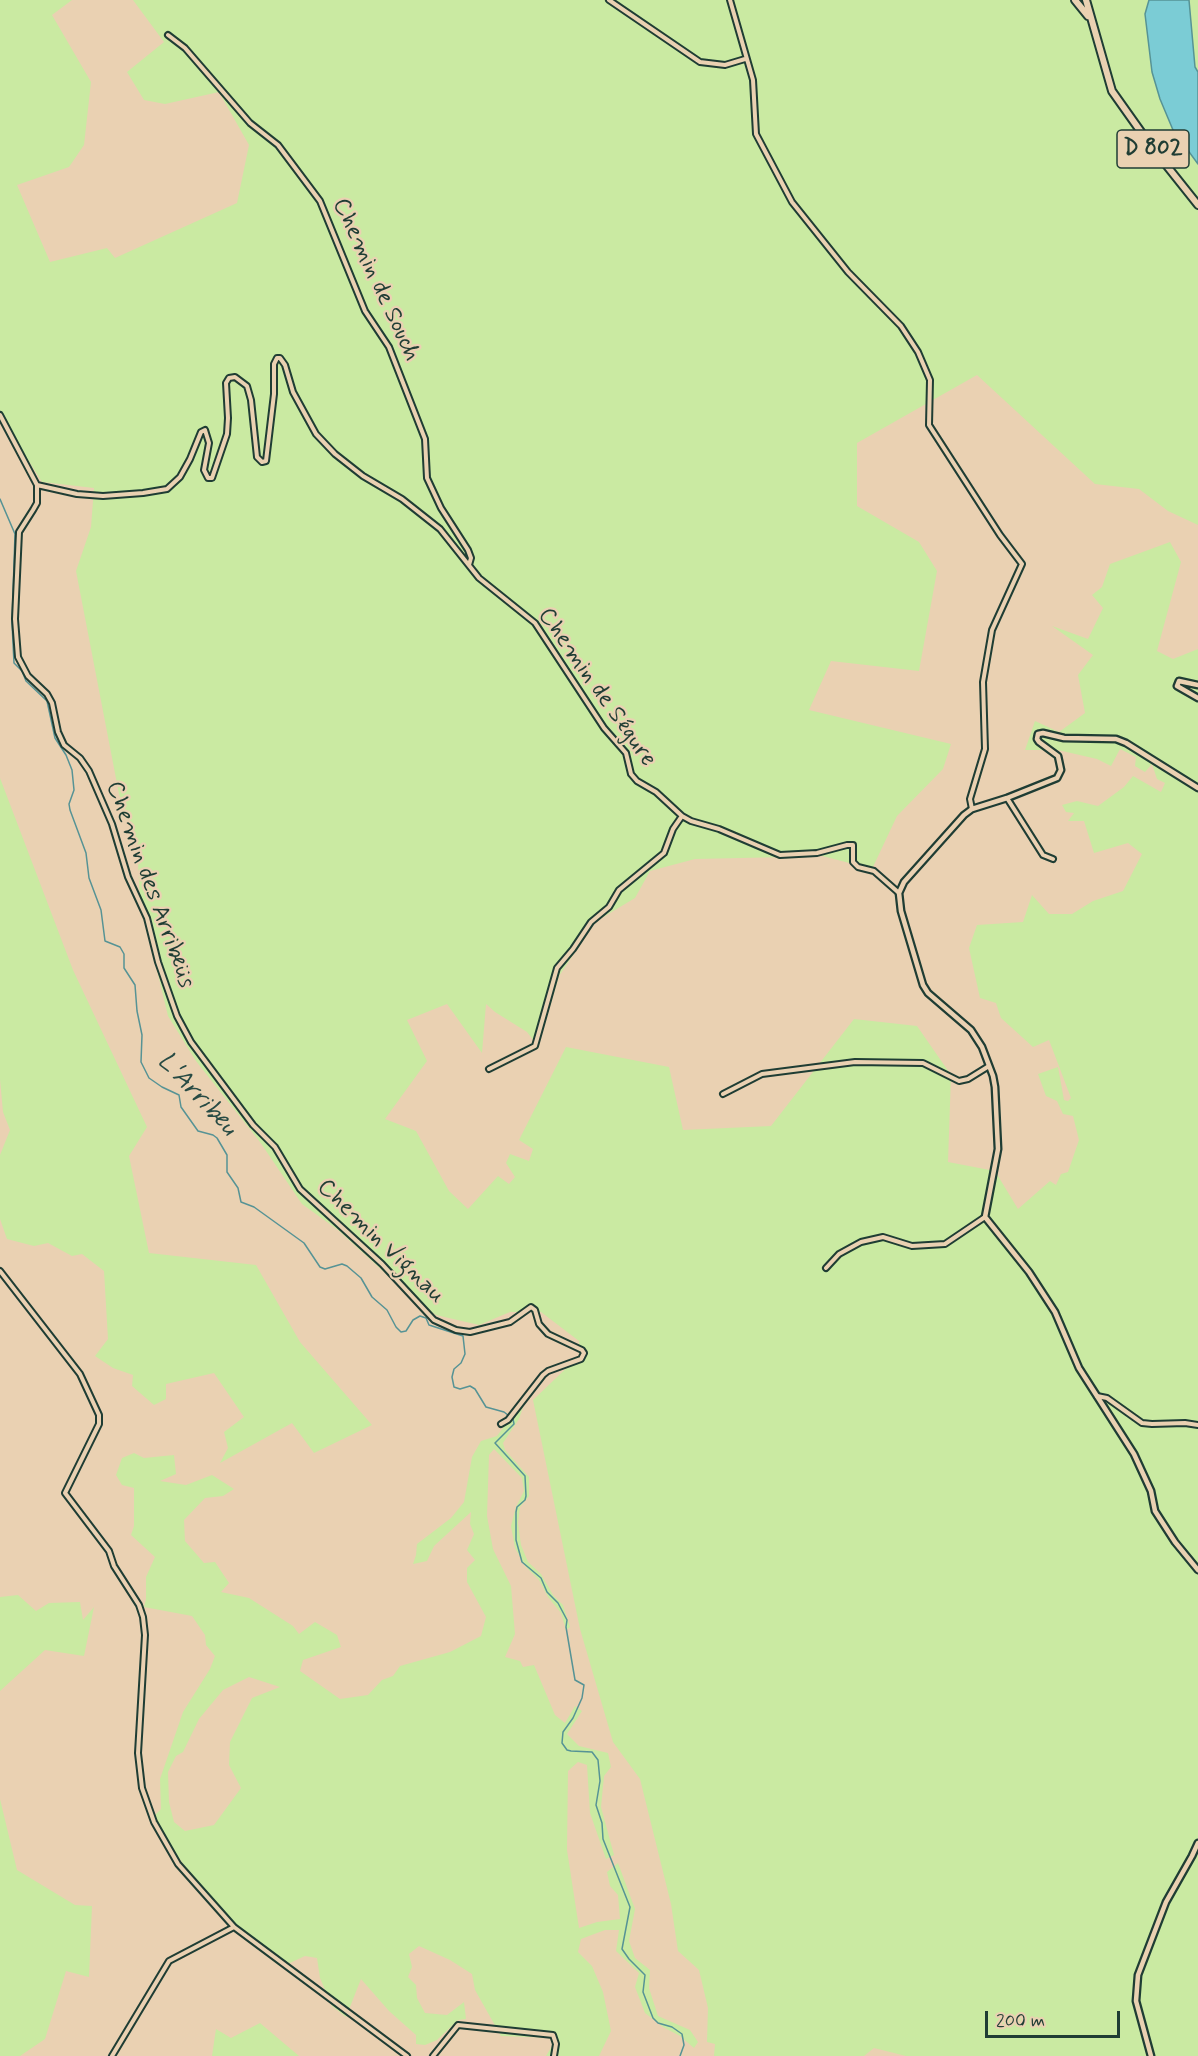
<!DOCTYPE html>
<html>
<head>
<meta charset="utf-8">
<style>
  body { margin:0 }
  #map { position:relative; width:1198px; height:2056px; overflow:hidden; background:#ead1b2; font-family:Mynerve,sans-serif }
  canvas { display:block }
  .scale { position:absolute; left:985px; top:2011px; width:135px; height:27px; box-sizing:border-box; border:3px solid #1f3d34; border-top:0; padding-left:8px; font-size:18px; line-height:21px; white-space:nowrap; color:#1f3d34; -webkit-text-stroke:4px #ead1b2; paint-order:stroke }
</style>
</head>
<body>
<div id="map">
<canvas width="1198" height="2056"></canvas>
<div class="scale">200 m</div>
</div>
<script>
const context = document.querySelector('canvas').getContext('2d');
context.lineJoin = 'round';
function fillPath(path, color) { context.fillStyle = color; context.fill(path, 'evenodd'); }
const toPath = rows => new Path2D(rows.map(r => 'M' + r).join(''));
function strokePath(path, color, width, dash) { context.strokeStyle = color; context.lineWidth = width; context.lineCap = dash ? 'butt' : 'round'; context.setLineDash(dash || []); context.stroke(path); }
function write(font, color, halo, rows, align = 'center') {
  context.font = font + ' Mynerve,sans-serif'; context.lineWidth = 4.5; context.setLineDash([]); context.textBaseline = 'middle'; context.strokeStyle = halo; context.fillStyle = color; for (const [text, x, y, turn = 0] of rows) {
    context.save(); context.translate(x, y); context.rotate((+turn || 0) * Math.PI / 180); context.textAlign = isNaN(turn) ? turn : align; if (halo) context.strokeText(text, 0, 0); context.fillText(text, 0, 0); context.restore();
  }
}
fillPath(toPath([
  [0,0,72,0,52,15,91,82,84,145,69,167,17,185,50,262,107,248,115,258,237,203,249,145,219,92,165,104,144,100,127,72,164,42,133,0,1149,0,1145,14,1152,72,1160,99,1173,130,1198,164,1198,525,1168,511,1139,489,1095,484,977,375,857,443,857,506,919,542,937,571,919,671,831,661,809,710,951,744,943,769,897,816,872,869,815,854,786,857,695,859,650,871,635,898,595,922,559,976,540,1040,534,1041,527,1032,495,1012,486,1004,482,1053,447,1004,407,1020,427,1061,385,1119,416,1131,449,1191,468,1209,498,1176,509,1184,515,1177,506,1163,510,1154,529,1161,533,1149,519,1140,566,1047,669,1067,683,1130,771,1126,854,1019,917,1026,951,1075,948,1162,995,1171,1018,1209,1050,1181,1056,1185,1061,1174,1068,1172,1079,1140,1073,1116,1063,1114,1057,1101,1046,1096,1038,1074,1058,1067,1064,1100,1068,1101,1071,1098,1049,1040,1033,1047,1001,1018,996,1003,980,998,969,948,977,925,1023,922,1032,895,1049,914,1072,914,1093,901,1123,891,1142,854,1128,843,1094,853,1084,821,1068,821,1074,813,1066,812,1062,805,1077,801,1098,806,1124,787,1133,776,1161,792,1165,783,1157,779,1152,764,1145,772,1135,766,1136,757,1120,749,1111,766,1097,759,1058,750,1025,750,1035,721,1059,732,1085,713,1078,675,1093,655,1052,626,1088,639,1103,608,1092,595,1102,587,1110,564,1170,542,1181,562,1157,651,1173,659,1198,649,1198,2056,906,2056,874,2048,864,2056,714,2056,715,2044,707,2042,708,2008,699,1970,678,1951,671,1904,640,1779,613,1742,580,1629,533,1400,579,1356,579,1341,541,1312,510,1312,479,1325,436,1315,418,1303,338,1230,302,1204,260,1142,196,1061,168,1016,140,899,137,845,119,794,76,571,91,527,94,488,42,482,0,415],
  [1189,0,1198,0,1198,72,1195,67],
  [0,778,73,970,147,1127,129,1156,149,1253,256,1265,300,1342,372,1425,314,1453,292,1423,220,1463,228,1448,224,1432,244,1417,214,1373,166,1384,166,1399,154,1405,132,1386,133,1375,113,1368,95,1356,108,1339,104,1271,82,1254,72,1256,48,1243,34,1246,7,1239,0,1219,0,1155,10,1130,3,1112,0,1079],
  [519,1406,523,1407,519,1419,503,1443,505,1450,529,1477,529,1496,520,1507,518,1523,521,1545,528,1562,541,1574,553,1595,563,1605,570,1627,566,1630,561,1613,548,1597,539,1580,525,1566,515,1548,511,1526,516,1507,524,1491,522,1478,494,1449,489,1455,487,1516,493,1549,511,1586,515,1634,505,1657,520,1661,523,1667,534,1665,555,1715,565,1723,575,1706,582,1711,567,1734,579,1746,608,1753,611,1767,604,1776,601,1807,614,1855,606,1859,590,1813,587,1765,578,1762,568,1771,567,1850,579,1928,597,1922,620,1919,618,1895,610,1886,607,1872,618,1863,635,1909,629,1941,635,1958,650,1970,649,1988,658,2016,690,2030,698,2042,694,2048,680,2036,663,2027,645,2013,635,1987,639,1973,616,1951,619,1930,605,1930,581,1939,578,1952,592,1966,603,1992,611,2031,599,2056,546,2056,557,2038,501,2036,475,1990,472,1974,450,1960,419,1946,409,1954,412,1967,408,1977,416,1985,417,1998,425,2013,447,2015,464,2002,466,2019,458,2020,437,2040,425,2045,416,2044,416,2035,389,2011,361,1979,346,2017,332,2006,320,1978,317,1958,305,1956,281,1967,228,1926,151,1819,161,1809,160,1779,183,1712,210,1669,215,1656,206,1645,205,1635,192,1616,144,1607,146,1599,146,1577,155,1557,131,1535,134,1526,134,1488,122,1485,116,1475,122,1458,134,1453,144,1458,174,1455,176,1474,160,1481,186,1485,212,1475,234,1489,223,1496,205,1498,184,1520,185,1541,204,1563,215,1562,229,1583,221,1592,249,1598,293,1626,299,1634,315,1622,337,1635,341,1647,303,1660,300,1671,340,1699,368,1695,382,1680,393,1676,400,1666,450,1652,481,1636,486,1617,467,1582,467,1568,475,1560,467,1550,474,1534,470,1524,471,1512,434,1546,427,1561,413,1564,416,1555,417,1544,451,1518,464,1502,472,1457,481,1441,497,1436],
  [249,1677,280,1687,252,1698,230,1742,229,1765,241,1788,214,1825,185,1831,174,1822,169,1802,168,1772,176,1756,183,1752,199,1719,223,1690],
  [18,1595,36,1611,49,1603,80,1602,83,1620,94,1607,84,1656,45,1650,0,1691,0,1597],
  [0,1799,17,1870,75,1905,92,1906,89,1977,66,1971,45,2039,20,2056,0,2056],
  [260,2023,299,2056,212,2056,216,2029,231,2038]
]), '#caeaa2');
const water = toPath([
  [1149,0,1189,0,1195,67,1198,72,1198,164,1173,130,1160,99,1152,72,1145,14,1149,0]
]);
fillPath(water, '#7bccd5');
strokePath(water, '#569395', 1.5);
strokePath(toPath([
  [0,499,15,534,12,623,14,663,22,671,26,681,47,701,55,738,66,755,72,770,74,790,69,804,70,810,86,853,89,878,101,910,105,941,120,947,124,954,124,968,135,985,137,1011,142,1035,141,1062,149,1078,162,1087,179,1095,181,1107,198,1131,213,1135,217,1138,227,1155,227,1172,238,1188,241,1202,254,1207,304,1243,320,1267,325,1269,342,1264,347,1266,361,1278,372,1297,387,1310,396,1327,401,1332,406,1331,413,1320,420,1316,426,1318,429,1325,463,1336,465,1354,461,1363,454,1369,452,1377,454,1387,460,1389,470,1386,475,1389,486,1407,504,1412,513,1419,514,1424,495,1443,525,1476,526,1496,525,1500,517,1507,516,1512,516,1540,522,1562,541,1578,547,1592,558,1603,567,1620,566,1627,575,1680,584,1685,582,1698,573,1718,563,1732,562,1743,567,1750,571,1751,592,1752,598,1760,600,1781,596,1805,602,1823,603,1839,630,1907,622,1949,629,1959,645,1975,643,1992,653,2018,658,2023,672,2027,682,2034,684,2045,680,2056]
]), '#569395', 1.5);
const minor = toPath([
  [609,0,700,62,725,65,745,59],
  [730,0,753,80,756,134,792,202,848,272,901,326,918,352,930,380,929,425,1000,535,1022,564,992,630,983,682,985,749,970,799,972,809],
  [168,35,185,48,250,123,278,145,320,201,365,311,389,347,425,439,427,478,441,508,468,550,471,558,469,565],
  [0,415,37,485,37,503,33,510,19,532,15,619,18,657,28,676,47,694,52,703,58,732,64,745,80,758,89,771,112,824,128,877,147,918,158,962,177,1016,191,1042,253,1125,275,1147,300,1189,382,1264,434,1320,456,1330,470,1332,510,1322,531,1307,535,1310,539,1324,548,1334,582,1350,584,1353,581,1359,548,1371,543,1375,508,1420,501,1424],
  [37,485,77,494,103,496,143,493,167,489,180,477,190,459,201,432,205,430,209,443,204,470,208,478,212,478,227,434,228,418,226,383,229,378,235,377,247,386,251,400,257,457,262,462,266,461,274,394,274,364,277,358,280,358,285,365,293,392,316,434,335,454,363,476,402,499,440,529,479,578,535,623,604,728,626,753,631,774,637,781,656,792,682,816,691,821,719,829,780,855,817,853,847,845,853,845,853,862,858,867,874,871,899,893],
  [1007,798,1043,855,1053,859],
  [489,1069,535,1046,557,968,573,949,591,922,609,907,619,890,664,853,673,829,682,816],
  [723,1094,762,1074,855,1062,923,1063,959,1081,968,1079,989,1066],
  [826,1268,839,1254,861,1242,883,1237,912,1246,945,1244,985,1217],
  [0,1271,80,1374,99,1415,99,1424,65,1493,109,1551,114,1566,139,1605,143,1617,145,1635,138,1753,142,1788,154,1822,178,1864,234,1927,407,2056],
  [1097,1396,1107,1398,1142,1423,1152,1424,1185,1423,1198,1425],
  [112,2056,169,1961,234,1927],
  [433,2056,458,2025,553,2035,556,2044,554,2056]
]);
const tertiary = toPath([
  [1198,685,1179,681,1177,686,1198,698],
  [1198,788,1126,743,1116,739,1064,738,1043,733,1038,734,1037,739,1039,742,1058,756,1061,770,1057,778,1007,798,972,809,964,815,904,882,899,893,901,911,923,985,928,993,971,1030,982,1047,993,1076,995,1087,998,1149,985,1217,1029,1272,1055,1312,1079,1368,1134,1454,1151,1491,1155,1511,1175,1542,1198,1570],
  [1151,2056,1136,2001,1138,1975,1166,1902,1192,1856,1198,1843]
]);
const primary = toPath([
  [1075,0,1088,16],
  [1086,0,1112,91,1151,146,1198,205]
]);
strokePath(minor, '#1f3d34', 8);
strokePath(tertiary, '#1f3d34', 9);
strokePath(primary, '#1f3d34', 10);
strokePath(minor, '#ead1b2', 4);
strokePath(tertiary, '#ead1b2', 4.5);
strokePath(primary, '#ead1b2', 6);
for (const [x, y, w] of [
  [1153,149,72]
]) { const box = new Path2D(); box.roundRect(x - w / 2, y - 19, w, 38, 4.5); context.fillStyle = '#ead1b2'; context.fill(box); strokePath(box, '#1f3d34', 1.5); }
write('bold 22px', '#1f3d34', null, [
  ["D 802",1153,149]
]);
write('24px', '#1f3d34', '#ead1b2', [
  ["Chemin de Souch",375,280,65],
  ["Chemin de Ségure",596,688,55],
  ["Chemin des Arribeüs",149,885,70],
  ["Chemin Vignau",380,1242,44]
]);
write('italic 26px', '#284b44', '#ead1b2', [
  ["L'Arribeu",196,1095,47]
]);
</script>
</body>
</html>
